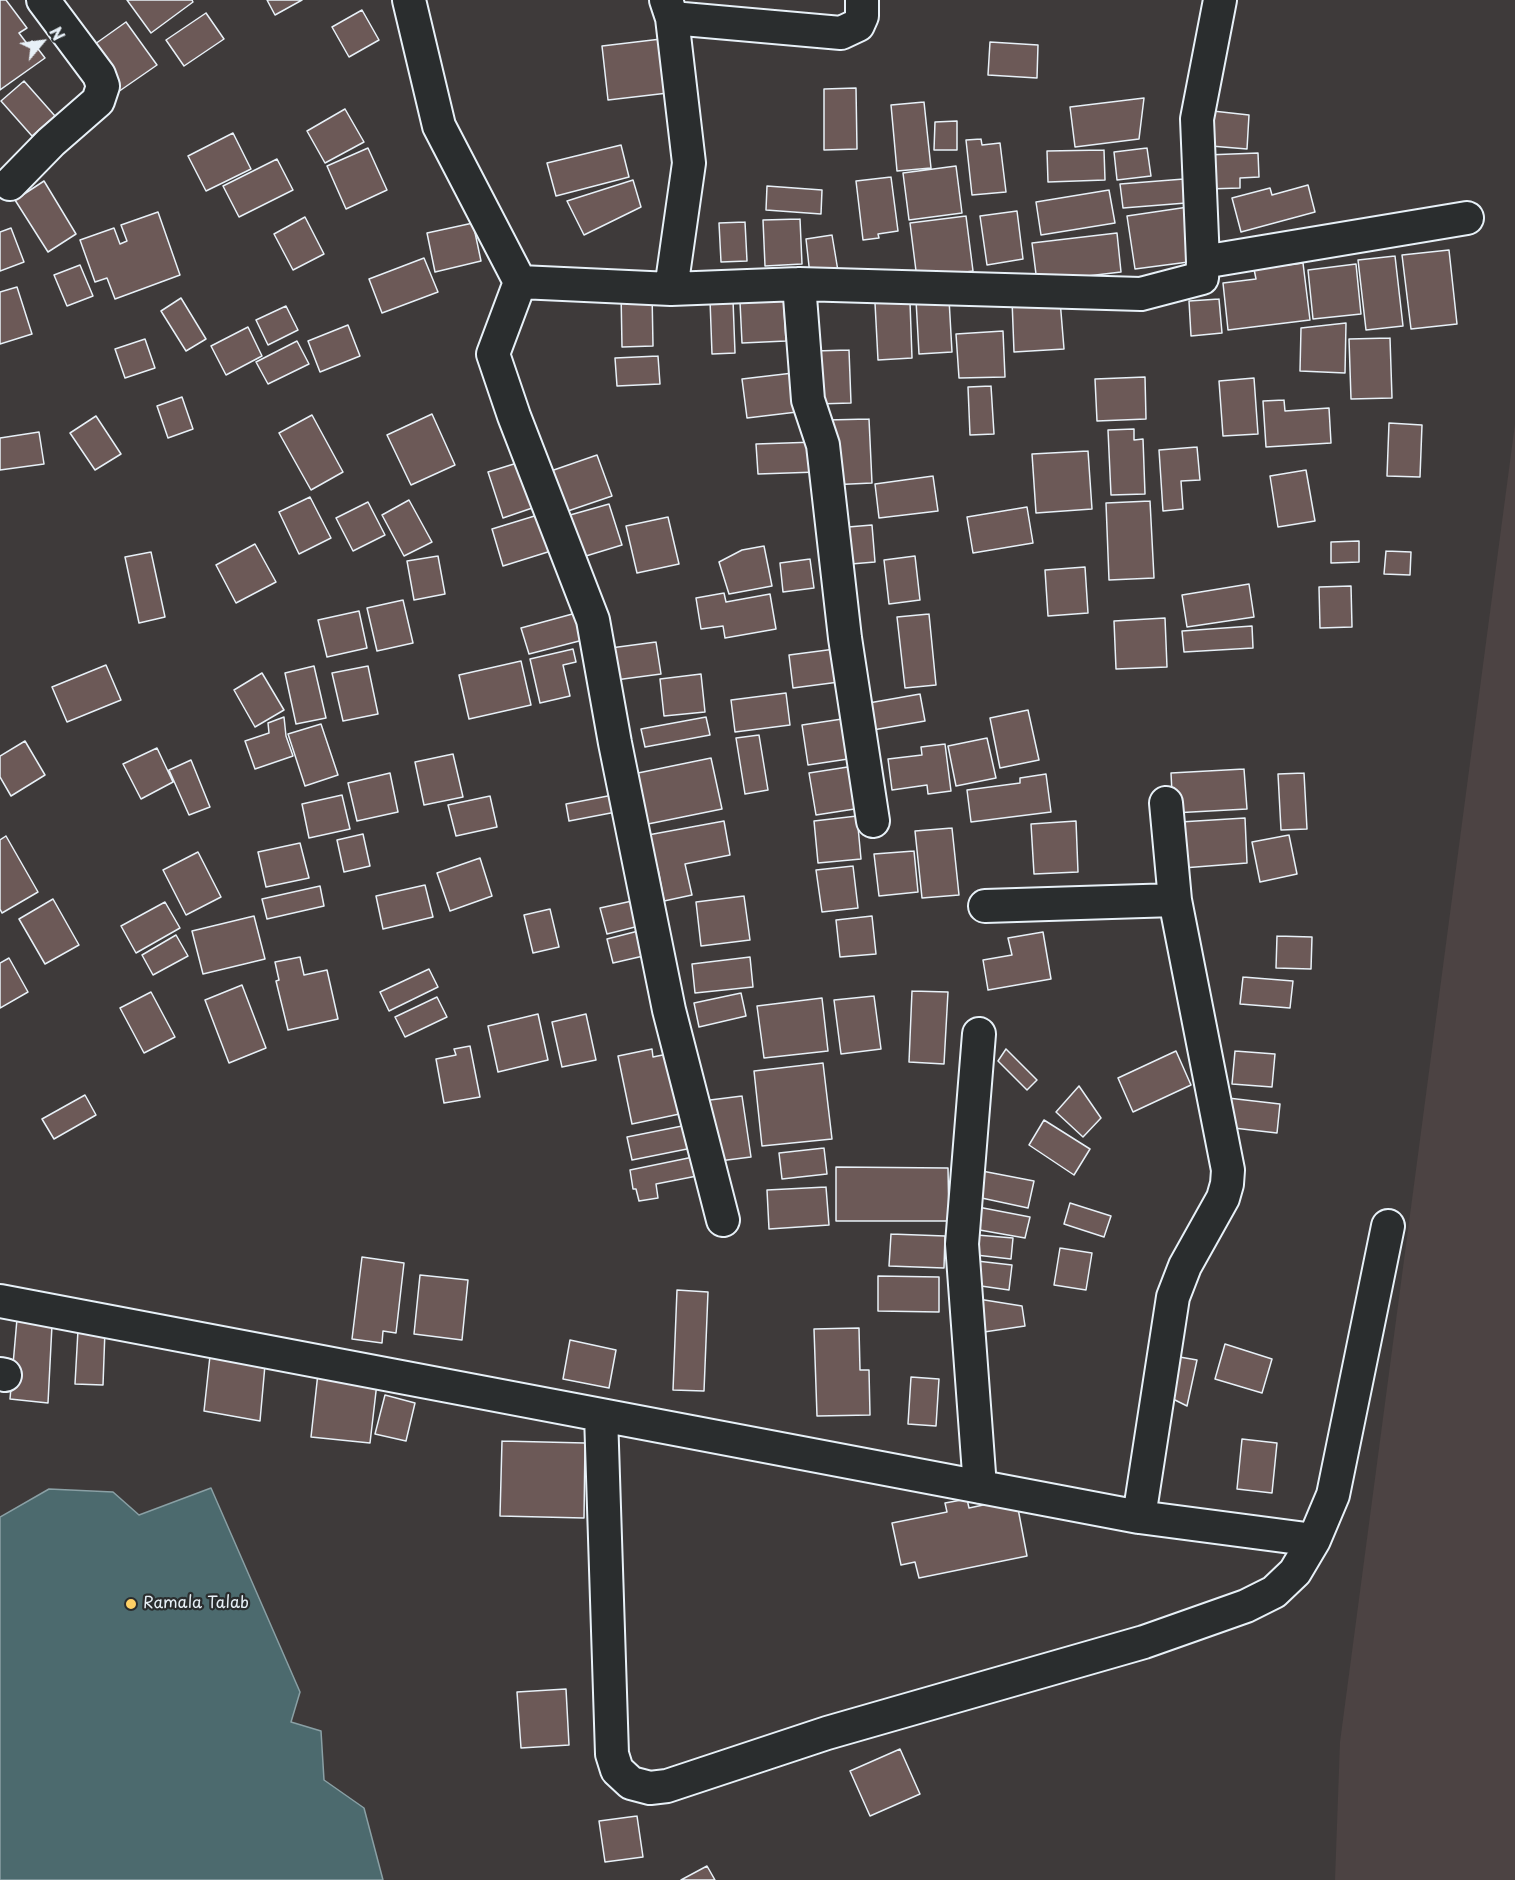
<!DOCTYPE html>
<html>
<head>
<meta charset="utf-8">
<style>
  body { margin:0 }
  #map { position:relative; width:1515px; height:1880px; overflow:hidden; background:#3e3a3a; font-family:"Playpen Sans",sans-serif }
  canvas { display:block }
  .north { position:absolute; left:12px; top:12px; width:60px; height:60px; -webkit-text-stroke:4px #2a2d2e; paint-order:stroke; rotate:61deg; font-size:16px; font-weight:700; line-height:24px; text-align:center; color:#e8f1f8 }
  .north::after { content:''; display:block; margin:auto; width:21px; height:27px; background:#e8f1f8; clip-path:polygon(50% 0,100% 100%,50% 72%,0 100%) }
</style>
</head>
<body>
<div id="map">
<canvas width="1515" height="1880"></canvas>
<div class="north">N</div>
</div>
<script>
const context = document.querySelector('canvas').getContext('2d');
context.lineJoin = 'round';
function fillPath(path, color) { context.fillStyle = color; context.fill(path, 'evenodd'); }
const toPath = rows => new Path2D(rows.map(r => 'M' + r).join(''));
function strokePath(path, color, width, dash) { context.strokeStyle = color; context.lineWidth = width; context.lineCap = dash ? 'butt' : 'round'; context.setLineDash(dash || []); context.stroke(path); }
function write(font, color, halo, rows, align = 'center') {
  context.font = font + ' "Playpen Sans",sans-serif'; context.lineWidth = 4.5; context.setLineDash([]); context.textBaseline = 'middle'; context.strokeStyle = halo; context.fillStyle = color; for (const [text, x, y, turn = 0] of rows) {
    context.save(); context.translate(x, y); context.rotate((+turn || 0) * Math.PI / 180); context.textAlign = isNaN(turn) ? turn : align; if (halo) context.strokeText(text, 0, 0); context.fillText(text, 0, 0); context.restore();
  }
}
fillPath(toPath([
  [1515,424,1515,1880,1335,1880,1340,1742]
]), '#4c4343');
const water = toPath([
  [211,1488,300,1692,291,1722,321,1731,324,1780,364,1808,383,1880,0,1880,0,1517,49,1489,113,1492,139,1515,211,1488]
]);
fillPath(water, '#4c6a6e');
strokePath(water, '#8aa0a5', 1.5);
const building = toPath([
  [0,0,6,0,27,28,19,33,28,45,32,41,45,58,0,90,0,0],
  [127,0,192,0,193,2,151,33,127,0],
  [267,0,302,0,275,15,267,0],
  [362,10,379,40,349,57,332,27,362,10],
  [206,13,224,39,184,66,166,40,206,13],
  [126,22,157,65,118,92,88,49,126,22],
  [661,39,668,93,608,100,602,46,661,39],
  [990,42,1038,45,1037,78,988,75,990,42],
  [24,81,55,116,32,136,1,101,24,81],
  [856,88,857,149,824,150,824,89,856,88],
  [1144,98,1139,139,1075,147,1070,107,1144,98],
  [924,102,931,168,897,171,891,105,924,102],
  [345,109,364,142,325,163,307,131,345,109],
  [1213,111,1249,115,1247,149,1211,146,1213,111],
  [957,121,957,150,934,150,935,122,957,121],
  [233,133,251,169,206,191,188,156,233,133],
  [981,139,982,145,1000,143,1006,192,972,195,966,140,981,139],
  [621,145,629,177,556,196,547,163,621,145],
  [368,148,387,190,346,209,327,166,368,148],
  [1147,148,1151,176,1117,180,1114,152,1147,148],
  [1104,150,1105,180,1048,182,1047,151,1104,150],
  [1258,153,1259,177,1240,178,1240,188,1207,189,1206,155,1258,153],
  [277,159,293,190,239,217,223,186,277,159],
  [956,166,962,213,909,220,903,173,956,166],
  [891,177,898,231,878,234,879,238,863,240,856,181,891,177],
  [1184,179,1186,203,1123,208,1120,184,1184,179],
  [633,180,641,207,584,235,567,201,633,180],
  [44,181,76,234,48,252,15,200,44,181],
  [1308,185,1315,212,1241,232,1232,198,1270,188,1272,195,1308,185],
  [767,186,822,190,821,214,766,210,767,186],
  [1109,190,1115,223,1041,235,1036,202,1109,190],
  [1188,207,1196,261,1135,269,1127,216,1188,207],
  [1017,211,1023,259,987,265,980,216,1017,211],
  [158,212,180,275,115,299,107,278,95,282,80,240,114,228,120,244,127,241,121,225,158,212],
  [966,216,973,271,917,279,910,223,966,216],
  [305,217,324,254,293,270,274,234,305,217],
  [800,219,802,264,765,266,763,220,800,219],
  [745,222,747,261,721,262,719,223,745,222],
  [473,223,481,261,435,272,427,233,473,223],
  [11,228,24,262,0,271,0,232,11,228],
  [1117,233,1121,272,1037,282,1032,243,1117,233],
  [832,235,838,271,810,275,806,239,832,235],
  [1449,250,1457,324,1411,329,1402,255,1449,250],
  [1395,256,1403,326,1366,330,1358,260,1395,256],
  [424,258,438,292,382,313,369,279,424,258],
  [1303,263,1310,320,1228,330,1223,283,1256,279,1254,269,1303,263],
  [1356,264,1361,314,1313,319,1308,270,1356,264],
  [80,265,93,296,67,306,54,275,80,265],
  [17,287,32,334,0,344,0,292,17,287],
  [621,292,652,292,653,346,622,347,621,292],
  [181,298,206,339,186,351,161,311,181,298],
  [949,299,952,352,919,354,916,300,949,299],
  [1219,299,1222,333,1191,336,1189,301,1219,299],
  [710,300,733,300,735,353,712,354,710,300],
  [794,300,794,309,784,309,786,341,742,343,740,302,794,300],
  [1012,300,1060,300,1064,349,1014,352,1012,300],
  [910,302,912,358,878,360,875,303,910,302],
  [286,306,298,330,268,345,256,320,286,306],
  [1346,323,1345,373,1300,371,1301,328,1346,323],
  [348,325,360,356,320,372,308,341,348,325],
  [248,327,262,356,226,375,211,346,248,327],
  [1003,331,1005,377,959,378,956,334,1003,331],
  [1390,338,1392,398,1351,399,1349,339,1390,338],
  [145,339,155,368,125,378,115,349,145,339],
  [297,341,309,364,268,384,256,362,297,341],
  [849,350,851,403,817,404,815,351,849,350],
  [658,356,660,384,617,386,615,358,658,356],
  [793,373,797,412,747,418,742,379,793,373],
  [1145,377,1146,419,1097,421,1095,379,1145,377],
  [1254,378,1258,434,1223,436,1219,381,1254,378],
  [991,386,994,434,970,435,968,387,991,386],
  [182,397,193,429,168,438,157,406,182,397],
  [1284,400,1285,411,1329,408,1331,443,1266,447,1263,401,1284,400],
  [432,414,455,465,411,485,387,435,432,414],
  [312,415,343,472,311,490,279,433,312,415],
  [96,416,121,454,95,470,70,433,96,416],
  [869,419,872,483,829,485,827,420,869,419],
  [1389,423,1422,425,1420,477,1387,476,1389,423],
  [1134,429,1134,440,1143,439,1145,494,1111,495,1108,430,1134,429],
  [39,432,44,464,0,470,0,438,39,432],
  [816,442,817,472,758,474,756,444,816,442],
  [1197,447,1200,480,1181,481,1183,509,1163,511,1159,450,1197,447],
  [1088,451,1092,509,1036,513,1032,454,1088,451],
  [597,455,612,496,562,513,548,472,597,455],
  [530,459,544,504,503,518,488,472,530,459],
  [1306,470,1315,521,1278,527,1270,476,1306,470],
  [933,476,938,511,879,518,875,484,933,476],
  [310,497,331,538,299,554,279,512,310,497],
  [409,500,432,542,404,556,382,515,409,500],
  [1150,501,1154,578,1109,580,1106,503,1150,501],
  [368,502,385,535,353,551,336,518,368,502],
  [609,504,622,545,576,559,563,517,609,504],
  [1027,507,1033,543,973,553,967,517,1027,507],
  [541,514,551,551,503,566,492,529,541,514],
  [668,517,679,564,637,573,626,526,668,517],
  [872,525,875,562,839,565,836,528,872,525],
  [1359,541,1359,562,1331,563,1331,542,1359,541],
  [255,544,276,582,236,603,216,565,255,544],
  [764,546,772,586,729,594,719,562,742,550,764,546],
  [1386,551,1411,552,1410,575,1384,574,1386,551],
  [151,552,165,617,139,623,125,557,151,552],
  [438,556,445,594,414,600,407,561,438,556],
  [915,556,920,600,889,604,884,560,915,556],
  [810,559,814,588,783,592,780,563,810,559],
  [1085,567,1088,613,1048,616,1045,570,1085,567],
  [1249,584,1254,617,1187,627,1182,595,1249,584],
  [1351,586,1352,627,1320,628,1319,587,1351,586],
  [724,593,726,602,770,594,776,629,725,638,723,626,701,629,696,598,724,593],
  [403,600,413,643,377,651,367,608,403,600],
  [359,611,367,648,327,657,318,620,359,611],
  [576,613,583,640,529,654,521,628,576,613],
  [929,614,936,685,905,688,897,617,929,614],
  [1165,618,1167,667,1116,669,1114,621,1165,618],
  [1252,626,1253,648,1184,652,1182,631,1252,626],
  [656,642,661,674,608,681,603,649,656,642],
  [573,649,576,662,563,665,570,696,540,703,530,659,573,649],
  [835,649,839,682,793,688,789,655,835,649],
  [521,661,531,705,469,719,459,675,521,661],
  [106,665,121,700,67,722,52,687,106,665],
  [314,666,326,718,296,724,285,673,314,666],
  [368,666,378,714,343,721,332,673,368,666],
  [262,673,284,710,255,727,234,690,262,673],
  [701,674,705,712,664,716,660,679,701,674],
  [786,693,790,725,735,732,731,700,786,693],
  [920,694,925,721,867,731,863,704,920,694],
  [1028,710,1039,760,1000,768,990,718,1028,710],
  [284,717,286,736,293,756,255,769,245,741,269,733,268,723,284,717],
  [706,717,710,735,645,747,641,729,706,717],
  [842,719,848,759,808,765,802,725,842,719],
  [321,724,338,775,305,786,288,734,321,724],
  [759,735,768,790,745,794,736,738,759,735],
  [987,738,996,778,956,786,948,746,987,738],
  [25,741,45,775,11,796,0,777,0,756,25,741],
  [945,744,951,791,928,794,927,785,892,790,888,759,922,755,921,747,945,744],
  [157,748,173,782,141,799,123,764,157,748],
  [453,754,463,797,424,805,415,762,453,754],
  [711,758,722,809,648,824,638,773,711,758],
  [191,760,210,807,189,815,169,770,191,760],
  [854,766,861,808,816,815,809,773,854,766],
  [1244,769,1247,809,1173,813,1171,773,1244,769],
  [390,773,398,812,357,821,348,783,390,773],
  [1304,773,1307,829,1281,830,1278,774,1304,773],
  [1046,774,1051,812,971,822,967,790,1020,783,1020,778,1046,774],
  [342,795,350,829,309,838,302,804,342,795],
  [613,795,616,812,569,821,566,804,613,795],
  [490,796,497,827,456,836,448,805,490,796],
  [857,816,861,859,818,863,814,821,857,816],
  [1245,818,1247,863,1183,868,1180,822,1245,818],
  [724,821,730,855,685,864,692,895,664,901,658,869,654,870,648,835,724,821],
  [1076,821,1078,872,1034,874,1031,824,1076,821],
  [952,828,959,895,922,898,915,831,952,828],
  [363,834,370,866,344,872,337,840,363,834],
  [1289,835,1297,874,1260,882,1252,842,1289,835],
  [6,836,38,892,2,913,0,909,0,840,6,836],
  [300,843,309,878,266,887,258,852,300,843],
  [914,851,918,892,879,896,874,854,914,851],
  [198,852,221,897,186,915,163,870,198,852],
  [480,858,492,896,450,911,437,873,480,858],
  [853,866,858,908,822,912,816,870,853,866],
  [425,885,433,917,383,929,376,896,425,885],
  [320,886,324,906,267,919,262,899,320,886],
  [744,896,750,940,701,946,696,902,744,896],
  [53,899,79,945,45,964,19,919,53,899],
  [641,899,647,924,607,934,600,908,641,899],
  [165,902,180,928,136,953,121,926,165,902],
  [550,909,559,947,533,953,524,915,550,909],
  [254,916,265,959,203,974,192,931,254,916],
  [872,916,876,954,840,957,836,920,872,916],
  [646,929,652,954,613,963,607,939,646,929],
  [1043,932,1051,979,988,990,983,960,1012,955,1008,938,1043,932],
  [176,935,188,956,153,975,142,955,176,935],
  [1277,936,1312,937,1311,969,1276,968,1277,936],
  [300,957,304,975,327,970,338,1019,288,1030,276,981,279,980,275,962,300,957],
  [750,957,753,987,695,993,692,964,750,957],
  [9,958,28,992,0,1008,0,963,9,958],
  [429,969,438,987,389,1011,380,992,429,969],
  [1243,977,1293,981,1290,1008,1240,1004,1243,977],
  [242,985,266,1048,229,1063,205,1000,242,985],
  [912,991,948,992,944,1064,909,1062,912,991],
  [151,992,175,1037,144,1053,120,1008,151,992],
  [741,993,746,1016,699,1027,694,1003,741,993],
  [874,996,881,1049,841,1054,834,1000,874,996],
  [437,997,447,1017,405,1037,395,1017,437,997],
  [822,998,828,1051,764,1058,757,1006,822,998],
  [538,1014,548,1060,498,1072,488,1026,538,1014],
  [586,1014,596,1060,562,1067,552,1022,586,1014],
  [470,1046,480,1097,444,1103,436,1059,456,1055,454,1049,470,1046],
  [652,1049,653,1057,677,1052,689,1112,632,1124,618,1056,652,1049],
  [1006,1049,1037,1080,1027,1090,998,1061,1006,1049],
  [1176,1051,1191,1085,1133,1112,1118,1078,1176,1051],
  [1235,1051,1275,1054,1272,1087,1232,1084,1235,1051],
  [823,1063,832,1139,762,1146,754,1071,823,1063],
  [1079,1086,1101,1118,1083,1137,1056,1112,1079,1086],
  [85,1095,96,1115,54,1139,42,1119,85,1095],
  [742,1096,751,1157,719,1161,710,1100,742,1096],
  [1228,1098,1280,1104,1277,1133,1225,1127,1228,1098],
  [1044,1120,1090,1149,1074,1175,1029,1145,1044,1120],
  [692,1124,697,1147,632,1160,627,1137,692,1124],
  [824,1148,827,1174,782,1179,779,1153,824,1148],
  [698,1156,702,1175,656,1184,658,1198,639,1201,636,1189,633,1189,630,1170,698,1156],
  [836,1167,948,1168,949,1221,836,1221,836,1167],
  [982,1171,1034,1181,1028,1208,977,1197,982,1171],
  [826,1187,829,1225,769,1229,767,1190,826,1187],
  [1070,1203,1111,1216,1104,1237,1064,1224,1070,1203],
  [978,1207,1030,1217,1025,1238,974,1229,978,1207],
  [891,1234,945,1236,944,1268,889,1266,891,1234],
  [977,1235,1013,1238,1011,1259,976,1255,977,1235],
  [1060,1248,1092,1253,1086,1290,1054,1285,1060,1248],
  [362,1257,404,1263,396,1333,383,1331,382,1343,352,1339,362,1257],
  [977,1261,1012,1265,1009,1290,974,1285,977,1261],
  [420,1275,468,1280,462,1340,414,1334,420,1275],
  [878,1276,939,1277,939,1312,878,1311,878,1276],
  [677,1290,708,1292,704,1391,673,1390,677,1290],
  [972,1298,1022,1306,1025,1326,977,1333,972,1298],
  [17,1319,52,1325,48,1403,10,1399,17,1319],
  [859,1328,860,1370,869,1370,870,1415,817,1416,814,1329,859,1328],
  [78,1330,105,1330,103,1385,75,1384,78,1330],
  [570,1340,616,1350,609,1388,563,1379,570,1340],
  [1225,1344,1272,1359,1262,1393,1215,1379,1225,1344],
  [210,1356,265,1365,260,1421,204,1411,210,1356],
  [1174,1356,1197,1360,1187,1406,1169,1397,1174,1356],
  [318,1373,377,1383,370,1443,311,1437,318,1373],
  [911,1377,939,1379,936,1426,908,1424,911,1377],
  [385,1395,415,1403,406,1441,375,1434,385,1395],
  [1242,1439,1277,1443,1272,1493,1237,1489,1242,1439],
  [502,1441,585,1443,584,1518,500,1516,502,1441],
  [1016,1498,1027,1556,919,1578,915,1562,901,1565,892,1523,947,1512,945,1503,967,1499,969,1508,1016,1498],
  [566,1689,569,1745,521,1748,517,1692,566,1689],
  [900,1749,920,1794,870,1816,850,1771,900,1749],
  [637,1816,643,1857,605,1862,599,1821,637,1816],
  [707,1866,715,1880,681,1880,707,1866]
]);
fillPath(building, '#6c5957');
strokePath(building, '#e8f1f8', 1.5);
const street = toPath([
  [409,0,439,126,520,282,671,289,799,284,1141,294,1202,278,1203,262,1197,119,1220,0],
  [666,0,672,18,689,163,671,289],
  [672,18,841,33,858,25,862,16,862,0],
  [10,184,51,142,98,101,103,86,99,75,43,0],
  [1203,262,1467,218],
  [520,282,493,354,514,416,593,620,615,743,669,1010,723,1220],
  [799,284,808,400,823,445,845,638,873,821],
  [985,906,1175,900],
  [979,1034,962,1244,980,1487],
  [0,1301,1139,1517,1314,1540],
  [0,1374,5,1375],
  [601,1415,612,1754,617,1770,631,1783,650,1788,667,1786,827,1733,1144,1642,1246,1606,1274,1592,1295,1572,1314,1540,1333,1495,1388,1226],
  [1139,1517,1173,1297,1185,1266,1223,1198,1227,1184,1228,1170,1175,900,1166,803]
]);
strokePath(street, '#e8f1f8', 36);
strokePath(street, '#2a2d2e', 32);
for (const [x, y, r, color] of [
  [131,1604,6,"#ffd166"]
]) { const dot = new Path2D(); dot.arc(x, y, r, 0, 2 * Math.PI); context.fillStyle = color; context.fill(dot); strokePath(dot, '#2a2d2e', 2); }
write('16px', '#e8f1f8', '#2a2d2e', [
  ["Ramala Talab",143,1604]
], 'left');
</script>
</body>
</html>
